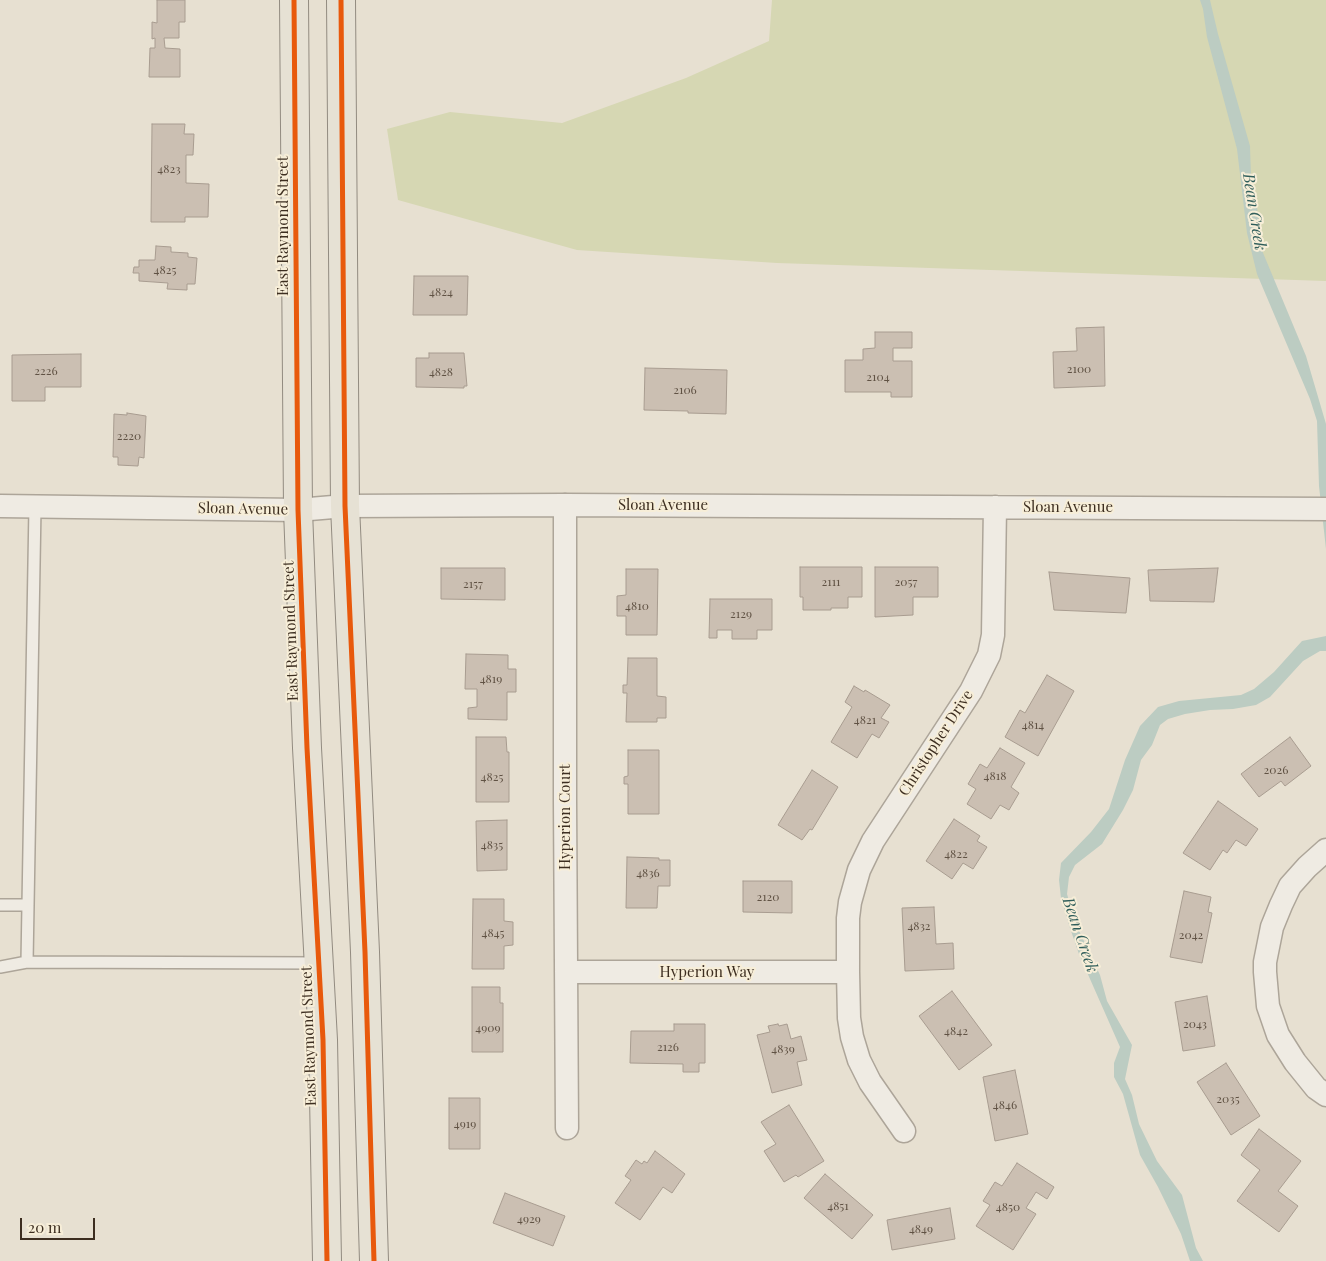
<!DOCTYPE html>
<html>
<head>
<meta charset="utf-8">
<style>
  body { margin:0 }
  #map { position:relative; width:1326px; height:1261px; overflow:hidden; background:#e7e0d1; font-family:"Playfair Display",serif }
  canvas { display:block }
  .scale { position:absolute; left:20px; top:1218px; width:75px; height:22px; box-sizing:border-box; border:2px solid #3d2e20; border-top:0; padding-left:6px; font-size:15px; line-height:18px; white-space:nowrap; color:#3d2e20; -webkit-text-stroke:4px #f7eed8; paint-order:stroke }
</style>
</head>
<body>
<div id="map">
<canvas width="1326" height="1261"></canvas>
<div class="scale">20 m</div>
</div>
<script>
const context = document.querySelector('canvas').getContext('2d');
context.lineJoin = 'round';
function fillPath(path, color) { context.fillStyle = color; context.fill(path, 'evenodd'); }
const toPath = rows => new Path2D(rows.map(r => 'M' + r).join(''));
function strokePath(path, color, width, dash) { context.strokeStyle = color; context.lineWidth = width; context.lineCap = dash ? 'butt' : 'round'; context.setLineDash(dash || []); context.stroke(path); }
function write(font, color, halo, rows, align = 'center') {
  context.font = font + ' "Playfair Display",serif'; context.lineWidth = 4; context.setLineDash([]); context.textBaseline = 'middle'; context.strokeStyle = halo; context.fillStyle = color; for (const [text, x, y, turn = 0] of rows) {
    context.save(); context.translate(x, y); context.rotate((+turn || 0) * Math.PI / 180); context.textAlign = isNaN(turn) ? turn : align; if (halo) context.strokeText(text, 0, 0); context.fillText(text, 0, 0); context.restore();
  }
}
fillPath(toPath([
  [772,0,1326,0,1326,281,777,263,577,250,398,200,387,129,450,112,562,123,686,78,769,41]
]), '#d6d7b3');
fillPath(toPath([
  [1200,0,1210,0,1218,34,1250,146,1251,177,1260,224,1261,248,1306,356,1326,424,1326,549,1319,486,1317,421,1310,399,1257,274,1247,233,1237,149,1207,37,1203,9],
  [1326,636,1326,651,1320,651,1303,661,1270,697,1256,705,1233,709,1210,710,1185,714,1168,719,1160,725,1152,745,1141,760,1133,790,1123,810,1102,844,1075,865,1069,877,1067,894,1075,922,1100,975,1107,1001,1132,1045,1125,1079,1132,1095,1139,1124,1157,1161,1182,1195,1196,1248,1203,1261,1190,1261,1181,1234,1158,1187,1140,1155,1123,1094,1114,1077,1114,1063,1120,1047,1079,954,1070,928,1061,898,1059,880,1061,863,1091,832,1109,809,1125,760,1140,726,1158,707,1179,701,1241,695,1254,689,1274,672,1302,641]
]), '#bcccc2');
const building = toPath([
  [157,0,185,0,185,22,179,22,179,38,164,38,165,48,180,49,180,77,149,77,150,48,155,48,155,38,152,39,152,22,157,23,157,0],
  [152,124,185,124,184,134,194,134,193,155,186,155,186,183,209,184,208,217,185,217,185,222,151,222,152,124],
  [156,246,171,247,171,252,188,253,188,257,197,258,195,284,187,284,187,290,167,289,168,283,139,281,139,273,133,273,134,267,139,267,139,260,155,260,156,246],
  [414,276,468,276,467,315,413,315,414,276],
  [1104,327,1105,386,1054,388,1053,352,1077,351,1076,328,1104,327],
  [875,332,912,332,912,348,893,348,893,361,912,361,912,397,891,397,891,392,845,392,845,360,863,360,863,349,875,348,875,332],
  [429,353,464,353,467,386,464,386,464,388,416,387,416,358,429,358,429,353],
  [81,354,81,387,45,387,45,401,12,401,12,355,81,354],
  [645,368,727,370,726,414,688,413,688,411,644,410,645,368],
  [127,413,146,416,144,458,139,457,138,466,118,465,118,457,113,457,114,414,127,415,127,413],
  [800,567,862,567,862,597,848,597,848,608,831,608,831,610,803,610,803,597,800,597,800,567],
  [875,567,938,567,938,597,913,597,913,615,875,617,875,567],
  [441,568,505,568,505,600,441,599,441,568],
  [1218,568,1214,602,1150,601,1148,570,1218,568],
  [626,569,658,569,657,635,626,635,626,616,617,616,617,596,626,595,626,569],
  [1049,572,1130,578,1126,613,1054,610,1049,572],
  [710,599,772,599,772,630,757,630,757,639,732,639,732,630,717,630,717,638,709,638,710,599],
  [466,654,508,655,508,669,516,669,516,692,507,692,507,720,468,719,468,708,477,707,477,689,465,689,466,654],
  [628,658,657,658,657,696,666,697,666,718,657,718,657,722,626,722,627,693,623,693,623,685,627,685,628,658],
  [1047,675,1074,691,1038,756,1005,737,1020,710,1025,713,1047,675],
  [854,686,864,692,865,690,890,705,881,718,889,722,879,738,872,734,857,758,831,742,852,707,845,702,854,686],
  [476,737,506,737,507,752,509,752,509,802,476,802,476,737],
  [1290,737,1311,766,1285,786,1281,781,1259,797,1241,774,1290,737],
  [1000,748,1025,763,1011,787,1019,793,1009,810,1000,805,991,819,967,804,976,789,968,784,980,764,987,768,1000,748],
  [628,750,659,750,659,814,628,814,628,784,624,784,624,777,628,776,628,750],
  [812,770,838,787,812,830,810,829,802,840,778,825,812,770],
  [1218,801,1258,829,1246,846,1236,840,1227,853,1223,850,1210,870,1183,853,1218,801],
  [954,819,980,836,977,841,987,847,973,869,963,863,952,879,926,861,954,819],
  [507,820,507,870,477,871,476,821,507,820],
  [627,857,659,858,659,860,670,860,670,886,658,886,657,908,626,908,627,857],
  [743,881,792,881,792,913,743,912,743,881],
  [1184,891,1211,897,1208,912,1212,913,1202,963,1170,957,1184,891],
  [473,899,504,899,504,921,513,922,513,945,504,946,504,969,472,969,473,899],
  [934,907,936,944,953,943,954,969,905,971,902,908,934,907],
  [472,987,500,987,500,1003,503,1003,503,1052,472,1052,472,987],
  [952,991,992,1045,959,1070,919,1016,952,991],
  [1207,996,1215,1046,1183,1051,1175,1002,1207,996],
  [674,1024,705,1024,705,1063,699,1063,699,1072,683,1072,683,1064,630,1063,631,1031,674,1031,674,1024],
  [778,1024,779,1026,787,1024,791,1039,801,1036,807,1060,797,1062,802,1085,772,1093,757,1035,770,1032,768,1026,778,1024],
  [1226,1063,1260,1116,1231,1135,1197,1082,1226,1063],
  [1015,1070,1028,1134,995,1141,983,1077,1015,1070],
  [449,1098,480,1098,480,1149,449,1149,449,1098],
  [789,1105,824,1161,798,1177,796,1175,784,1182,764,1151,776,1144,761,1122,789,1105],
  [1259,1129,1301,1161,1278,1191,1298,1206,1279,1232,1237,1201,1260,1170,1241,1155,1259,1129],
  [655,1151,685,1174,672,1193,663,1187,640,1220,615,1203,631,1180,625,1176,636,1160,642,1164,644,1161,647,1163,655,1151],
  [1017,1163,1054,1187,1047,1199,1036,1192,1026,1208,1036,1214,1013,1250,976,1226,990,1205,983,1201,995,1182,1002,1186,1017,1163],
  [825,1174,873,1215,852,1239,804,1198,825,1174],
  [505,1193,565,1216,553,1246,493,1223,505,1193],
  [950,1208,955,1239,892,1250,887,1220,950,1208]
]);
fillPath(building, '#cbbfb2');
strokePath(building, '#a89c90', 1);
const service = toPath([
  [0,905,28,905],
  [27,962,35,507],
  [0,967,27,962,318,963]
]);
const minor = toPath([
  [565,505,565,801,567,1128],
  [0,506,298,510,345,506,565,505,1326,509],
  [1326,850,1307,867,1290,886,1281,905,1272,927,1265,962,1265,972,1268,1006,1278,1035,1295,1062,1316,1088,1326,1095],
  [566,972,848,972],
  [904,1131,870,1082,859,1060,852,1037,849,1018,848,972,848,918,850,902,859,870,873,841,971,691,989,655,993,635,995,507]
]);
const primary = toPath([
  [294,0,298,510,307,748,323,1040,327,1261],
  [341,0,345,506,365,952,374,1261]
]);
strokePath(service, '#ada599', 14);
strokePath(minor, '#ada599', 25);
strokePath(primary, '#928b80', 30);
strokePath(service, '#efebe3', 11);
strokePath(minor, '#efebe3', 22);
strokePath(primary, '#e6e1d4', 28);
strokePath(toPath([
  [294,0,298,510,307,748,323,1040,327,1261],
  [341,0,345,506,365,952,374,1261]
]), '#e8590c', 5);
write('12px', '#605244', null, [
  ["4823",169,169],
  ["4825",165,270],
  ["4824",441,292],
  ["2100",1079,369],
  ["2226",46,371],
  ["4828",441,372],
  ["2104",878,377],
  ["2106",685,390],
  ["2220",129,436],
  ["2111",831,582],
  ["2057",906,582],
  ["2157",473,584],
  ["4810",637,606],
  ["2129",741,614],
  ["4819",491,679],
  ["4821",865,720],
  ["4814",1033,725],
  ["2026",1276,770],
  ["4818",995,776],
  ["4825",492,777],
  ["4835",492,845],
  ["4822",956,854],
  ["4836",648,873],
  ["2120",768,897],
  ["4832",919,926],
  ["4845",493,933],
  ["2042",1191,935],
  ["2043",1195,1024],
  ["4909",488,1028],
  ["4842",956,1031],
  ["2126",668,1047],
  ["4839",783,1049],
  ["2035",1228,1099],
  ["4846",1005,1105],
  ["4919",465,1124],
  ["4851",838,1206],
  ["4850",1008,1207],
  ["4929",529,1219],
  ["4849",921,1229]
]);
write('15px', '#3d2e20', '#f7eed8', [
  ["East Raymond Street",283,226,-90],
  ["Sloan Avenue",663,505],
  ["Sloan Avenue",1068,507],
  ["Sloan Avenue",243,509,1],
  ["East Raymond Street",291,631,-92],
  ["Christopher Drive",936,743,-57],
  ["Hyperion Court",565,817,-90],
  ["Hyperion Way",707,972],
  ["East Raymond Street",309,1036,-92]
]);
write('italic 16px', '#2f5d5a', '#f7eed8', [
  ["Bean Creek",1254,212,81],
  ["Bean Creek",1080,935,71]
]);
</script>
</body>
</html>
